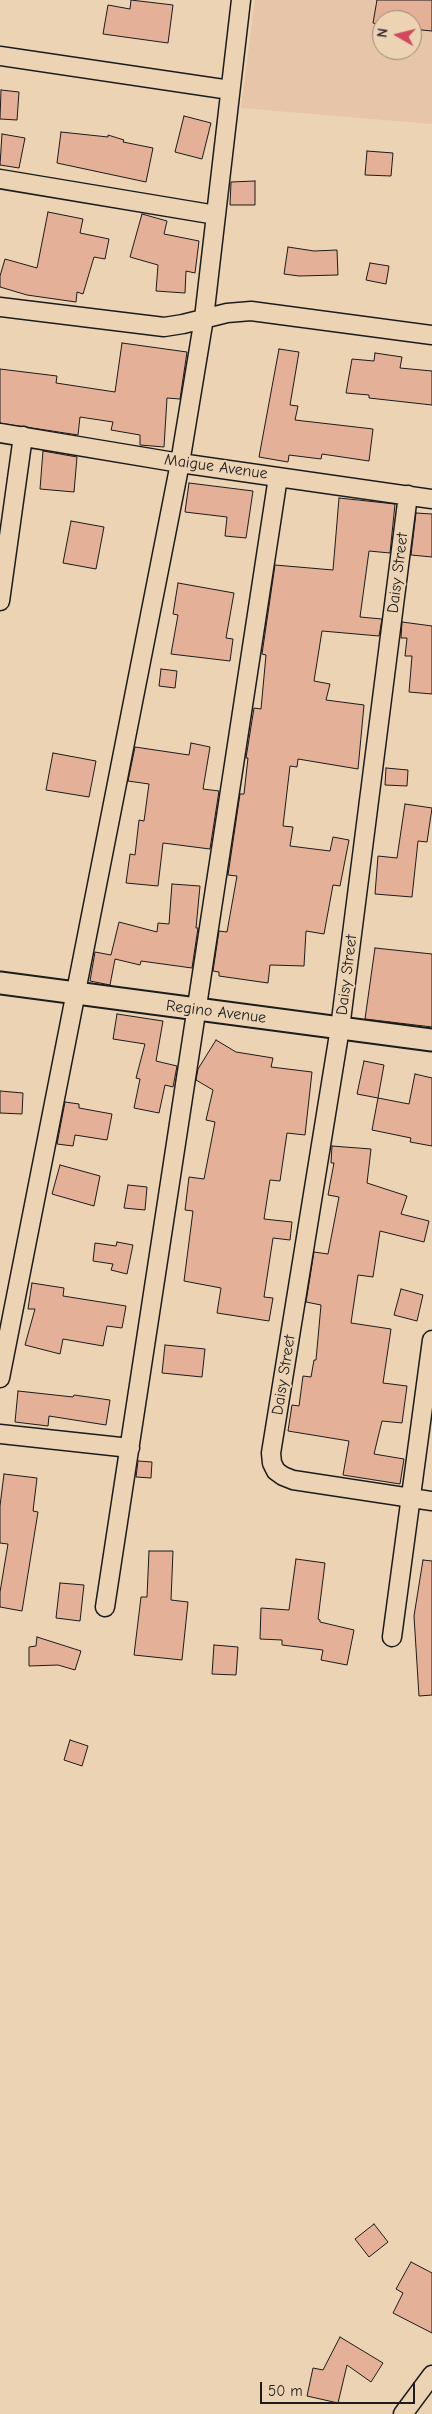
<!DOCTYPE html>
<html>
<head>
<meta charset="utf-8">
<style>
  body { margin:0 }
  #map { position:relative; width:432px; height:2414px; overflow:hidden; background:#ecd3b4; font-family:"Comic Neue",sans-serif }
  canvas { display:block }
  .north { position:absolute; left:372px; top:10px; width:50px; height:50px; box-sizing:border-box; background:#ecd3b4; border:1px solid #998a77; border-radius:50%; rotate:278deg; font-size:14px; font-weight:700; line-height:20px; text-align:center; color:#1c1c1c }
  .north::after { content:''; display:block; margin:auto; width:18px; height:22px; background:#d1495b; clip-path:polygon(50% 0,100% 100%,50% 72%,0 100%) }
  .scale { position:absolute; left:260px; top:2382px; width:155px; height:22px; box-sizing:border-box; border:2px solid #1c1c1c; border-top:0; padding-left:6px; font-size:15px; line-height:18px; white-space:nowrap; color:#1c1c1c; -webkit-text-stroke:4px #ecd3b4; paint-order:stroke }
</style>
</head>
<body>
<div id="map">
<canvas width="432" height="2414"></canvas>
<div class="north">N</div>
<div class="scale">50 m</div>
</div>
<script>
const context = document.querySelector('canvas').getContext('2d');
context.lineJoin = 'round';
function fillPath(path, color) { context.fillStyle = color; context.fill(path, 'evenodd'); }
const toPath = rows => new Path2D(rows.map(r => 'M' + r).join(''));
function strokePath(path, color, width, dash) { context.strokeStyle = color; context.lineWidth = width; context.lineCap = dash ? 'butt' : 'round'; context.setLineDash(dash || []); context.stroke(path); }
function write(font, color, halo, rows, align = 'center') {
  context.font = font + ' "Comic Neue",sans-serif'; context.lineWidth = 4; context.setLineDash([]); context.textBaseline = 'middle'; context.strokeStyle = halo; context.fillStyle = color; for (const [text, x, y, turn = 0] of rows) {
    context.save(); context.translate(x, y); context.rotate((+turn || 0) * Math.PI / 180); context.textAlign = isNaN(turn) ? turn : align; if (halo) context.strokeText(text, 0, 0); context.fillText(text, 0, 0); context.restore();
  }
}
fillPath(toPath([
  [255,0,432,0,432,124,241,108],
  [382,20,412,20,412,50,382,50]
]), '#e6c5a8');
const building = toPath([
  [131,0,173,5,168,43,103,34,108,5,130,9,131,0],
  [377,0,432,0,432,31,412,29,412,20,382,20,382,25,373,23,377,0],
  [1,90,19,92,17,120,0,119,1,90],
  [184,116,211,123,202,159,175,152,184,116],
  [61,132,108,137,108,135,124,140,123,142,153,148,146,182,57,163,61,132],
  [2,134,25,138,19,168,0,165,2,134],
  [367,151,393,153,391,176,365,175,367,151],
  [255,181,255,205,230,205,231,182,255,181],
  [48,212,83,219,80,233,109,239,105,259,94,257,83,294,77,292,76,302,27,295,0,287,0,276,5,259,37,268,48,212],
  [142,214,167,221,164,234,199,241,195,273,186,271,185,293,156,291,158,265,130,257,142,214],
  [288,247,314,251,337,250,338,275,299,276,284,274,288,247],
  [370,263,389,266,386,284,366,280,370,263],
  [122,343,187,352,180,399,167,398,164,447,140,445,140,435,111,430,113,422,80,417,78,435,0,423,0,369,57,376,56,383,115,392,122,343],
  [279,349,299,352,290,405,298,406,295,420,373,429,369,461,322,454,321,459,289,455,288,462,259,457,279,349],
  [375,353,402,357,400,368,432,371,432,405,369,398,369,395,346,393,352,359,374,361,375,353],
  [43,451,77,457,74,492,40,489,43,451],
  [189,483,253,491,246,538,225,536,227,517,185,512,189,483],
  [339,498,395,504,390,553,369,551,360,617,382,619,379,636,322,631,314,681,330,684,326,700,364,705,358,769,298,759,297,767,290,766,283,826,293,827,290,846,330,851,333,837,349,840,340,886,333,885,324,934,306,931,304,966,270,965,268,983,219,976,219,972,213,971,219,931,227,932,237,876,228,875,240,794,244,794,248,758,246,758,254,708,261,709,266,655,262,654,275,565,333,570,339,498],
  [416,513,432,514,432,557,411,555,416,513],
  [71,521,104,527,96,569,63,563,71,521],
  [178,583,234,593,226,638,233,639,230,661,171,654,178,615,173,614,178,583],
  [402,622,432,626,432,694,409,692,412,656,405,656,407,638,401,638,402,622],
  [161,669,177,671,175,688,159,686,161,669],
  [191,743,210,747,203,789,219,791,210,849,163,843,158,886,126,883,130,854,135,855,139,820,144,821,149,784,128,781,135,747,189,755,191,743],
  [53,753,96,761,89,797,46,790,53,753],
  [386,768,408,770,407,786,385,785,386,768],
  [405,804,432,808,427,842,418,841,412,897,375,894,378,856,397,858,405,804],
  [172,884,200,886,196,928,198,928,192,968,141,961,140,965,115,959,110,985,90,981,95,952,111,955,119,922,157,932,158,923,169,924,172,884],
  [375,948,432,954,432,1027,365,1019,375,948],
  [117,1014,163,1021,156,1061,177,1066,173,1087,165,1085,159,1113,134,1108,140,1079,136,1078,145,1044,113,1039,117,1014],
  [216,1040,236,1052,273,1058,271,1067,312,1072,305,1135,287,1133,280,1181,270,1180,264,1219,292,1222,290,1240,273,1238,264,1297,273,1298,269,1321,217,1313,221,1288,184,1281,193,1211,185,1210,189,1177,204,1179,215,1122,206,1120,213,1090,196,1080,198,1069,216,1040],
  [364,1061,384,1065,378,1098,357,1094,364,1061],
  [415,1074,432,1078,432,1146,410,1142,411,1138,372,1130,378,1098,409,1104,415,1074],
  [0,1091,23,1093,22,1114,0,1113,0,1091],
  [65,1102,79,1104,79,1108,112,1114,107,1140,75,1135,73,1146,57,1144,65,1102],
  [332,1146,371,1149,367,1183,407,1196,401,1214,429,1221,424,1242,380,1231,373,1277,358,1275,351,1323,391,1329,383,1383,407,1386,402,1423,382,1421,374,1454,404,1459,400,1484,343,1475,349,1441,288,1431,292,1405,299,1406,303,1376,311,1377,314,1360,316,1360,321,1305,306,1302,314,1252,328,1254,339,1197,328,1195,334,1163,331,1163,332,1146],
  [60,1165,100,1176,94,1206,52,1194,60,1165],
  [128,1185,147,1187,145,1210,124,1208,128,1185],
  [117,1242,133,1245,127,1274,111,1270,113,1264,93,1261,95,1243,116,1246,117,1242],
  [32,1283,64,1288,63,1296,126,1306,122,1328,107,1326,103,1346,63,1339,60,1354,25,1345,35,1309,28,1309,32,1283],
  [401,1289,423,1295,417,1321,394,1315,401,1289],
  [165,1345,205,1349,202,1377,162,1373,165,1345],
  [18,1391,73,1397,74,1395,110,1400,106,1425,49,1416,48,1426,15,1422,18,1391],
  [138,1461,152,1462,151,1478,136,1477,138,1461],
  [4,1474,37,1478,33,1511,38,1512,22,1611,0,1607,0,1592,8,1544,0,1543,0,1506,4,1474],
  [149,1551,173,1551,171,1600,188,1602,182,1660,134,1655,141,1597,147,1597,149,1551],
  [296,1559,325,1563,318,1619,320,1620,320,1622,354,1630,347,1665,321,1660,323,1650,282,1645,282,1640,260,1639,261,1608,289,1610,296,1559],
  [423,1560,432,1561,432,1695,419,1696,414,1616,423,1560],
  [60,1583,84,1585,80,1621,56,1618,60,1583],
  [37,1637,81,1651,75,1670,58,1665,29,1666,29,1647,36,1646,37,1637],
  [214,1645,238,1647,236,1675,212,1674,214,1645],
  [70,1740,88,1746,82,1766,64,1760,70,1740],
  [374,2224,388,2242,369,2257,355,2239,374,2224],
  [411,2262,432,2273,432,2333,393,2313,403,2293,396,2289,411,2262],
  [340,2337,383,2363,371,2382,347,2365,338,2403,307,2396,313,2368,323,2370,340,2337]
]);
fillPath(building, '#e4b097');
strokePath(building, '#1c1c1c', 1);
const minor = toPath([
  [0,56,230,90],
  [0,179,216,215],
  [0,307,164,327,183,324,227,313,251,311,432,335],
  [0,433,180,463,432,499],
  [408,495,340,1028,271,1453,272,1463,276,1471,283,1476,293,1480,432,1501],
  [0,601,23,436],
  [0,1378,180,463,204,318,241,0],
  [0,1434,130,1448],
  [105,1607,278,477],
  [392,1637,432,1340],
  [403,2414,432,2375]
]);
const tertiary = toPath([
  [0,983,432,1040]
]);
strokePath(minor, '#1c1c1c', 21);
strokePath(tertiary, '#1c1c1c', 25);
strokePath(minor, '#ecd3b4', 18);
strokePath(tertiary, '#ecd3b4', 21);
write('16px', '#1c1c1c', '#ecd3b4', [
  ["Maigue Avenue",216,467,8],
  ["Daisy Street",398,573,-83],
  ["Daisy Street",347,975,-83],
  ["Regino Avenue",216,1012,7],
  ["Daisy Street",284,1375,-81]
]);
</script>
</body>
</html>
